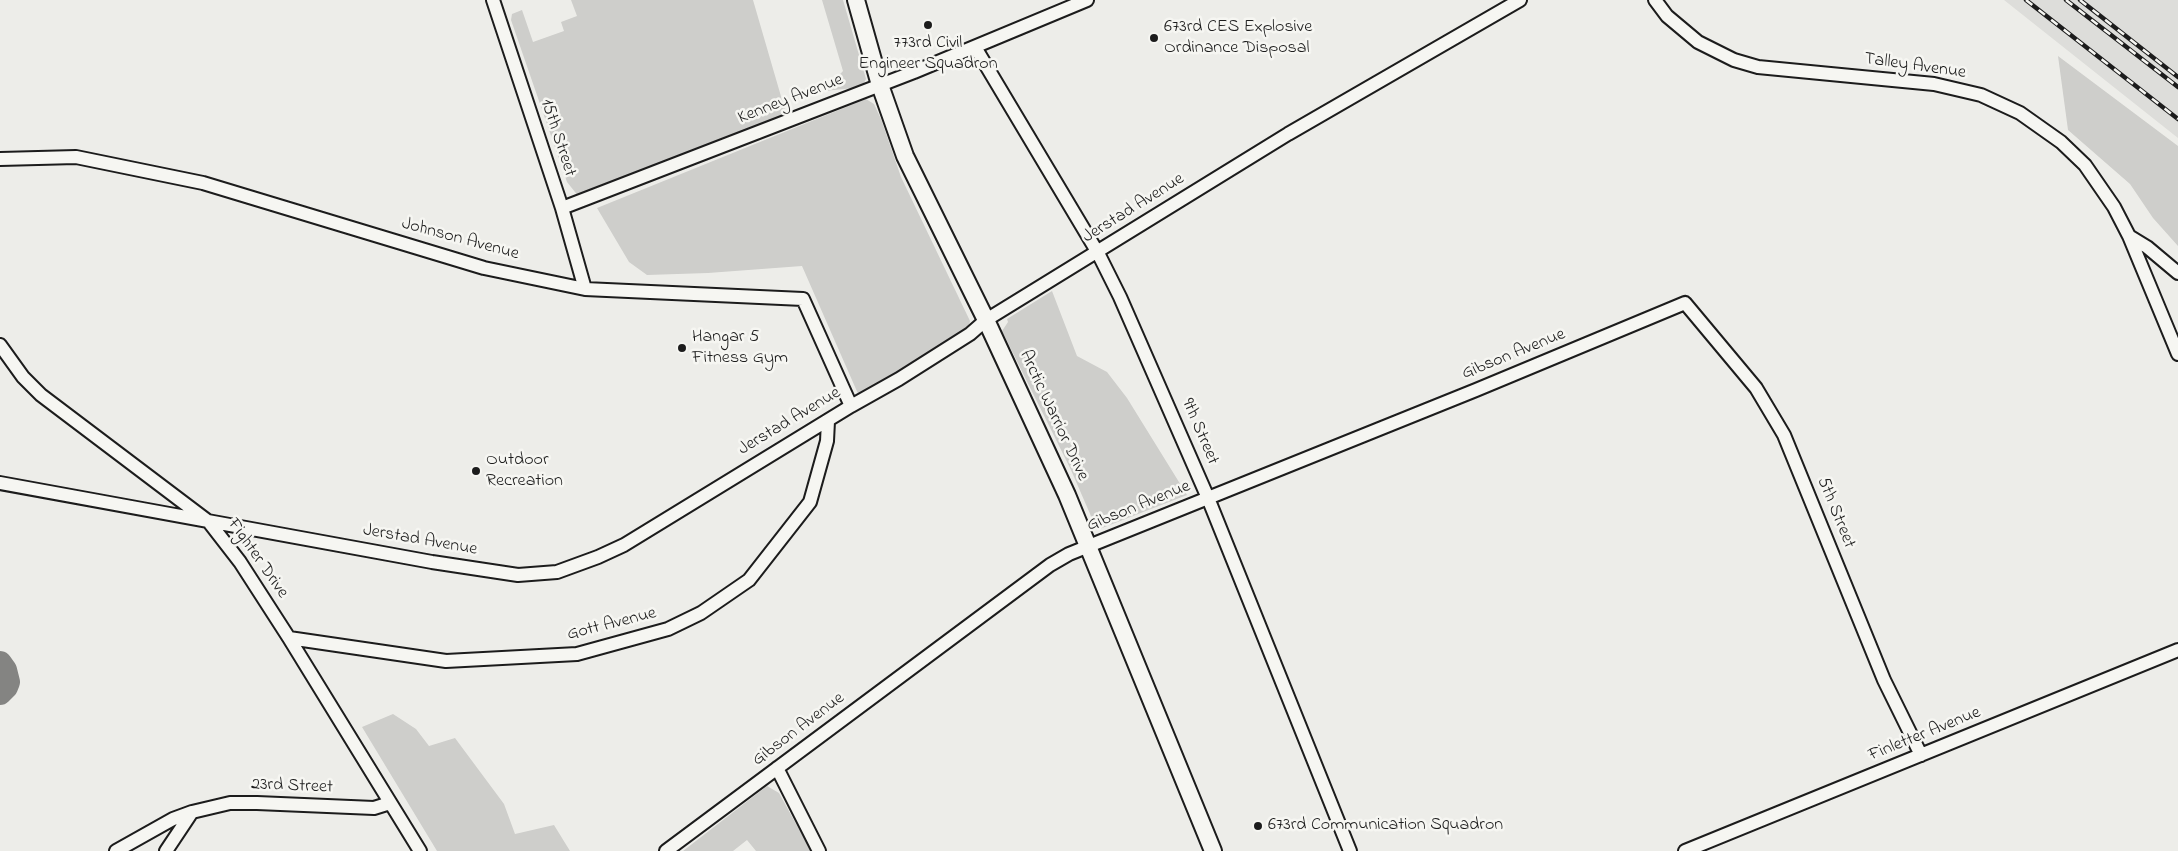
<!DOCTYPE html>
<style>
body{margin:0}
canvas{display:block;background:#edede9}
</style>
<canvas width="2178" height="851"></canvas>
<script>
const ctx = document.querySelector('canvas').getContext('2d');
ctx.lineJoin = 'round';
function fillPath(path, color) {
  ctx.fillStyle = color;
  ctx.fill(path, 'evenodd');
}
function poly(rows) {
  const path = new Path2D();
  for (const r of rows) {
    path.moveTo(r[0], r[1]);
    for (let i = 2; i < r.length; i += 2) path.lineTo(r[i], r[i + 1]);
  }
  return path;
}
function stroke(path, color, width, dash) {
  ctx.strokeStyle = color;
  ctx.lineWidth = width;
  ctx.lineCap = dash ? 'butt' : 'round';
  ctx.setLineDash(dash || []);
  ctx.stroke(path);
}
function write(font, color, halo, rows, align = 'center') {
  ctx.font = font + ' "Indie Flower",sans-serif';
  ctx.lineWidth = 5;
  ctx.setLineDash([]);
  ctx.textBaseline = 'middle';
  ctx.strokeStyle = halo;
  ctx.fillStyle = color;
  for (const [text, x, y, turn = 0] of rows) {
    ctx.save();
    ctx.translate(x, y);
    ctx.rotate((+turn || 0) * Math.PI / 180);
    ctx.textAlign = isNaN(turn) ? turn : align;
    if (halo) ctx.strokeText(text, 0, 0);
    ctx.fillText(text, 0, 0);
    ctx.restore();
  }
}
fillPath(poly([
 [2004,0,2178,0,2178,138,2125,96]
]), '#ddddda');
fillPath(poly([
 [571,0,753,0,787,117,579,197,567,182,511,20,512,14,522,10,533,42,564,31,561,22,577,16],
 [822,0,843,0,866,79,864,83,864,87,824,91,843,71],
 [2058,56,2178,146,2178,246,2153,218,2130,184,2068,130],
 [866,99,874,104,881,119,901,177,970,321,968,329,859,396,802,266,708,273,647,275,629,262,597,208],
 [1052,291,1077,356,1107,372,1127,398,1187,495,1097,530,1071,470,1002,331,1008,322,1007,319],
 [393,714,416,729,429,746,455,738,504,804,515,834,554,825,570,851,437,851,362,727],
 [767,786,779,793,811,851,756,851,747,840,733,851,683,851]
]), '#cececb');
stroke(poly([
 [0,663,5,670,8,682,6,687,0,693]
]), '#848482', 24);
const minor = poly([
 [493,0,562,208,585,289],
 [1655,0,1667,16,1698,42,1734,60,1758,67,1934,84,1981,95,2020,113,2061,142,2085,165,2114,207,2129,236,2147,247,2178,273],
 [975,47,1098,253,1120,297,1208,498,1350,851],
 [0,159,76,157,203,183,484,268,585,289,803,299,851,406],
 [562,208,914,72,1087,0],
 [2129,236,2178,354],
 [0,345,23,377,41,395,209,522,240,562,289,638,420,851],
 [0,483,432,562,518,575,557,572,598,557,624,545,851,406,899,379,970,334,986,320,1288,134,1520,0],
 [289,638,446,661,577,654,668,629,701,613,749,580,810,502,827,441,828,421],
 [777,768,819,851],
 [116,851,173,819,192,812,230,803,257,803,374,808,390,803],
 [166,851,192,812],
 [666,851,1050,565,1069,554,1476,390,1685,303,1756,388,1784,435,1884,680,1921,755],
 [1685,851,2178,650]
]);
const major = poly([
 [856,0,880,85,905,156,986,320,1067,495,1213,851]
]);
stroke(minor, '#1c1c1c', 16);
stroke(major, '#1c1c1c', 20);
stroke(minor, '#f6f6f2', 12);
stroke(major, '#f6f6f2', 16);
const rail = poly([
 [2026,0,2178,119],
 [2066,0,2178,87],
 [2080,0,2178,77]
]);
stroke(rail, '#1c1c1c', 4.5);
stroke(rail, '#f6f6f2', 2.5, [8]);
for (const [x, y, r, color] of [
 [928,25,5,"#1c1c1c"],
 [1154,38,5,"#1c1c1c"],
 [682,348,5,"#1c1c1c"],
 [476,471,5,"#1c1c1c"],
 [1258,826,5,"#1c1c1c"]
]) {
  const dot = new Path2D();
  dot.arc(x, y, r, 0, 2 * Math.PI);
  ctx.fillStyle = color;
  ctx.fill(dot);
  stroke(dot, '#f6f6f2', 2);
}
write('18px', '#1c1c1c', '#f6f6f2', [
 ["673rd CES Explosive",1164,28],
 ["Ordinance Disposal",1164,49],
 ["773rd Civil",928,44,"center"],
 ["Engineer Squadron",928,65,"center"],
 ["Hangar 5",692,338],
 ["Fitness Gym",692,359],
 ["Outdoor",486,461],
 ["Recreation",486,482],
 ["673rd Communication Squadron",1268,826]
], 'left');
write('18px', '#1c1c1c', '#f6f6f2', [
 ["Talley Avenue",1915,67,8],
 ["Kenney Avenue",791,100,-21],
 ["15th Street",557,138,72],
 ["Jerstad Avenue",1134,209,-32],
 ["Johnson Avenue",460,240,15],
 ["Gibson Avenue",1514,355,-22],
 ["Arctic Warrior Drive",1053,416,65],
 ["Jerstad Avenue",790,422,-31],
 ["9th Street",1199,432,67],
 ["Gibson Avenue",1139,507,-22],
 ["5th Street",1835,513,68],
 ["Jerstad Avenue",420,541,10],
 ["Fighter Drive",257,559,55],
 ["Gott Avenue",612,625,-14],
 ["Gibson Avenue",799,730,-37],
 ["Finletter Avenue",1925,735,-22],
 ["23rd Street",292,787,2]
]);
</script>
